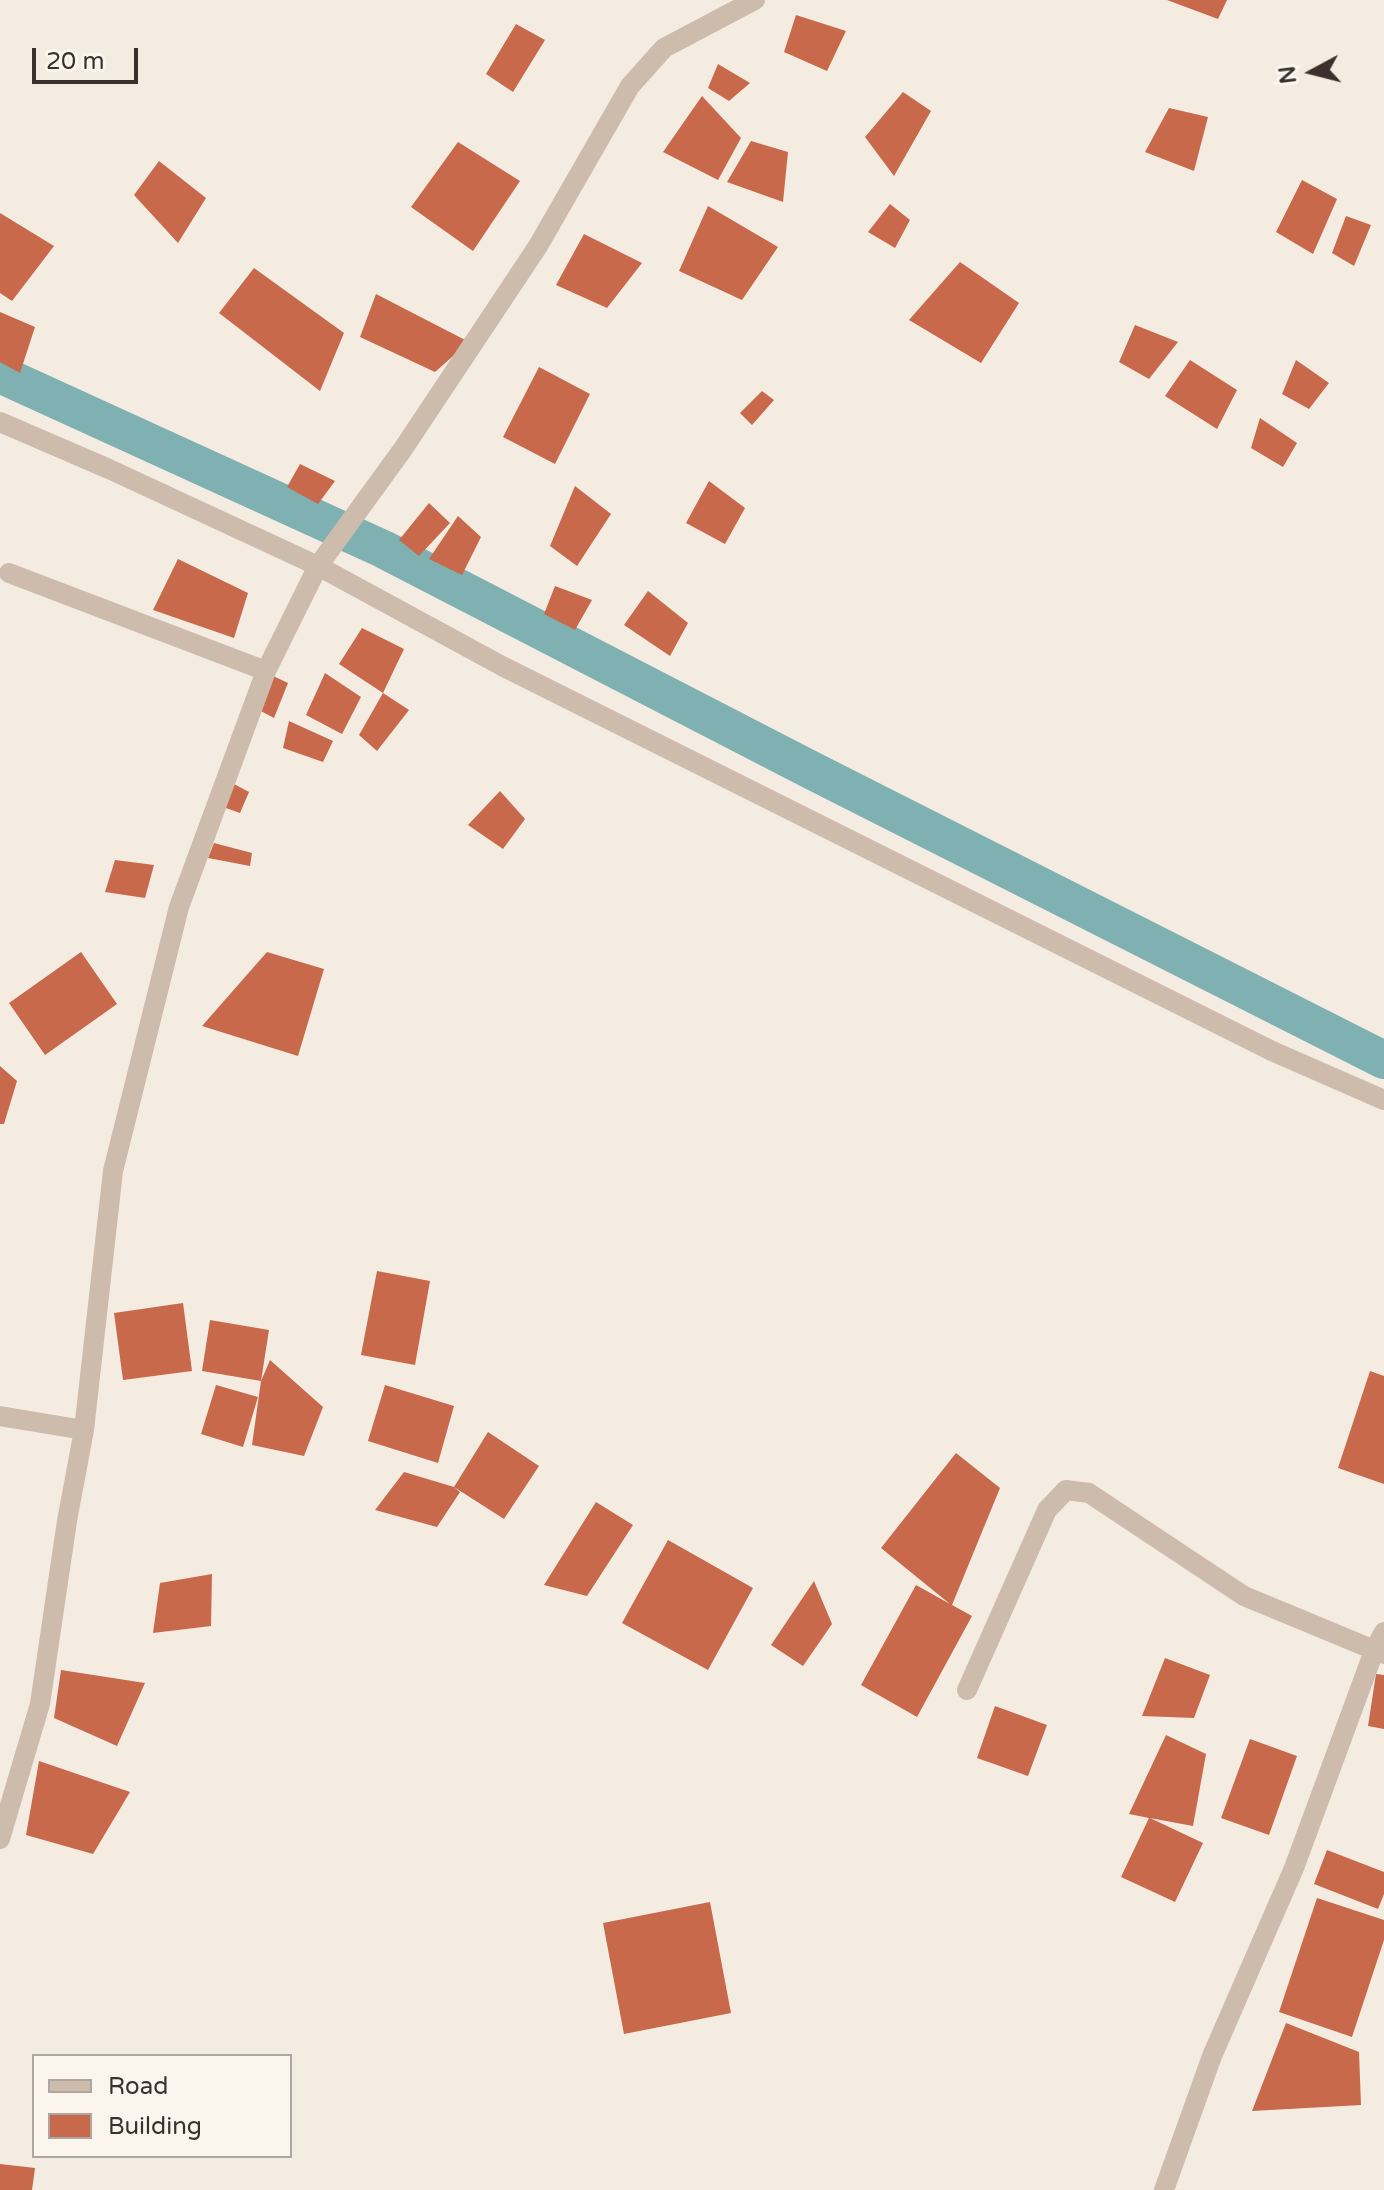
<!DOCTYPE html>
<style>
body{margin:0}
#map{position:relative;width:1384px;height:2190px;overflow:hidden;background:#f4ebe1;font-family:"Varela Round",sans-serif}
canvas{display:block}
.legend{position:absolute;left:32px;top:2054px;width:260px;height:104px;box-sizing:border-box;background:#fbf5ee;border:2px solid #aea6a0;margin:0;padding:10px 14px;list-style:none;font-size:24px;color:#3b302b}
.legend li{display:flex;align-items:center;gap:16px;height:40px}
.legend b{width:40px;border:2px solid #aea6a0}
.north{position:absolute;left:1272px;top:32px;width:80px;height:80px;-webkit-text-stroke:6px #fbf5ee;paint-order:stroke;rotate:263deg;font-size:22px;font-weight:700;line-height:32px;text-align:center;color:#3b302b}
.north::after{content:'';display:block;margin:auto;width:28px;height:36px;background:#3b302b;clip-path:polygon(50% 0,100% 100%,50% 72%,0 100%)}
.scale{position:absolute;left:32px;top:48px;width:106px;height:36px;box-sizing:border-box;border:4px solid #3b302b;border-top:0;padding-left:10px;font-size:24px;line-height:28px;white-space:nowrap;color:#3b302b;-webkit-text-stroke:6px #fbf5ee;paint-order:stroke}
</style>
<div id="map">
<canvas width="1384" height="2190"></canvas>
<ul class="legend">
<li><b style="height:10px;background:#cdbbac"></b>Road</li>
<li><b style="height:22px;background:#c8694b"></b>Building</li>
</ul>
<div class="north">N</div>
<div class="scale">20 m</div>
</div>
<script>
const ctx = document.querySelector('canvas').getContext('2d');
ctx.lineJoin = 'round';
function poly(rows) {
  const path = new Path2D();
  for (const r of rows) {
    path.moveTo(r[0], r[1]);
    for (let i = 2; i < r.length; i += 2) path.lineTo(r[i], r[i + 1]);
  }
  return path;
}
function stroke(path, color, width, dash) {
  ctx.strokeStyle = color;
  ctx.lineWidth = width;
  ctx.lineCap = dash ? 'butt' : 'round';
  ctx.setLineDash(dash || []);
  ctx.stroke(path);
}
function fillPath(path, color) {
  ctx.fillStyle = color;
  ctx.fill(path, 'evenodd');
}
stroke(poly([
 [0,374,383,549,809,769,1384,1060]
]), '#7fb0b2', 38);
fillPath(poly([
 [1167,0,1227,0,1218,19],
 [796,15,846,31,827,71,784,52],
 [516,24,545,40,513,92,486,74],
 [718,64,750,83,729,101,708,88],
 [903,92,931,111,894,176,865,137],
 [702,96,741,138,718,180,663,152],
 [1169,108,1208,117,1194,171,1145,152],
 [751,141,788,152,783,202,727,182],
 [458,142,520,181,473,251,411,207],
 [159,161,206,198,178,243,134,195],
 [1302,180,1337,199,1313,254,1276,232],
 [890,204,910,220,895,248,868,232],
 [708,206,778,247,742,300,679,271],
 [0,213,54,246,12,301,0,293],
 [1346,216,1371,225,1354,266,1332,253],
 [584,234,642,263,607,308,556,285],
 [960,262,1019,303,981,363,909,320],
 [254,268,344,333,320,391,219,313],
 [376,294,469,342,435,372,360,337],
 [0,312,35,327,20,373,0,362],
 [1135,325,1178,342,1149,379,1119,362],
 [1190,360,1237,390,1217,429,1165,396],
 [1296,360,1329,383,1309,409,1282,394],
 [539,367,590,394,555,464,503,437],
 [762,391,774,400,752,425,740,413],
 [1260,418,1297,443,1283,467,1251,448],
 [300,464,335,481,318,504,287,487],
 [709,481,745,508,725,544,686,523],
 [575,486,611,514,577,566,550,546],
 [429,503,450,523,419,556,399,540],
 [458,516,481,537,462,575,429,559],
 [178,559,248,593,234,638,153,610],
 [555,586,592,600,575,630,544,614],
 [648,591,688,623,670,656,624,625],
 [362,628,404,649,383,693,409,710,377,751,359,735,383,693,339,664],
 [325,673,361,697,342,734,306,715],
 [271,675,288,683,274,718,259,710],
 [289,721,333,741,323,762,283,748],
 [234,784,249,792,240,813,223,807],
 [500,791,525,819,503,849,468,825],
 [214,843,252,853,250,866,208,858],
 [115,860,154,865,145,898,105,892],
 [81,952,117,1004,45,1055,9,1003],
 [267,952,324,969,298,1056,202,1026],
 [0,1066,17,1081,4,1124,0,1124],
 [377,1271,430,1281,415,1365,361,1355],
 [183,1303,192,1371,123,1380,114,1313],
 [210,1320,269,1330,261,1381,202,1371],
 [270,1360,323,1407,304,1456,252,1445,261,1381],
 [1370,1371,1384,1376,1384,1484,1338,1468],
 [216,1385,258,1397,243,1447,201,1434],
 [385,1385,454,1406,438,1463,368,1441],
 [488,1432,539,1466,504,1519,454,1487],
 [956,1453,1000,1488,952,1605,972,1616,917,1717,861,1685,916,1585,950,1604,881,1548],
 [404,1472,454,1487,460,1492,437,1527,375,1510],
 [596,1502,633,1525,587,1596,544,1585],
 [668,1540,753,1588,708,1670,622,1623],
 [212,1574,211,1626,153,1633,160,1583],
 [814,1581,832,1624,803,1666,771,1645],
 [1165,1658,1210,1675,1194,1718,1142,1716],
 [61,1670,145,1683,117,1746,54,1718],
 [1376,1674,1384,1675,1384,1729,1368,1726],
 [995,1706,1047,1725,1028,1776,977,1758],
 [1166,1735,1206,1754,1193,1826,1150,1818,1203,1843,1175,1902,1121,1877,1149,1818,1129,1814],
 [1250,1739,1297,1756,1269,1835,1221,1818],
 [39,1761,130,1792,93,1854,26,1835],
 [1327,1850,1384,1872,1384,1894,1378,1909,1314,1884],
 [1317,1898,1384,1920,1384,1940,1352,2037,1279,2012],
 [710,1902,731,2013,624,2034,603,1923],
 [1286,2023,1359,2052,1361,2105,1252,2111],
 [0,2164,35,2168,32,2190,0,2190]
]), '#c8694b');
stroke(poly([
 [0,422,109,469,318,566,502,666,1272,1051,1384,1100],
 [9,573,266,671],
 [0,1416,84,1430],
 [967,1690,1047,1510,1066,1490,1089,1493,1244,1596,1384,1654],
 [0,1839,40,1704,67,1521,84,1430,113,1171,179,907,266,671,318,566,403,449,538,246,630,86,664,48,755,0],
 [1164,2190,1212,2056,1294,1868,1374,1651,1384,1632]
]), '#cdbbac', 20);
</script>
